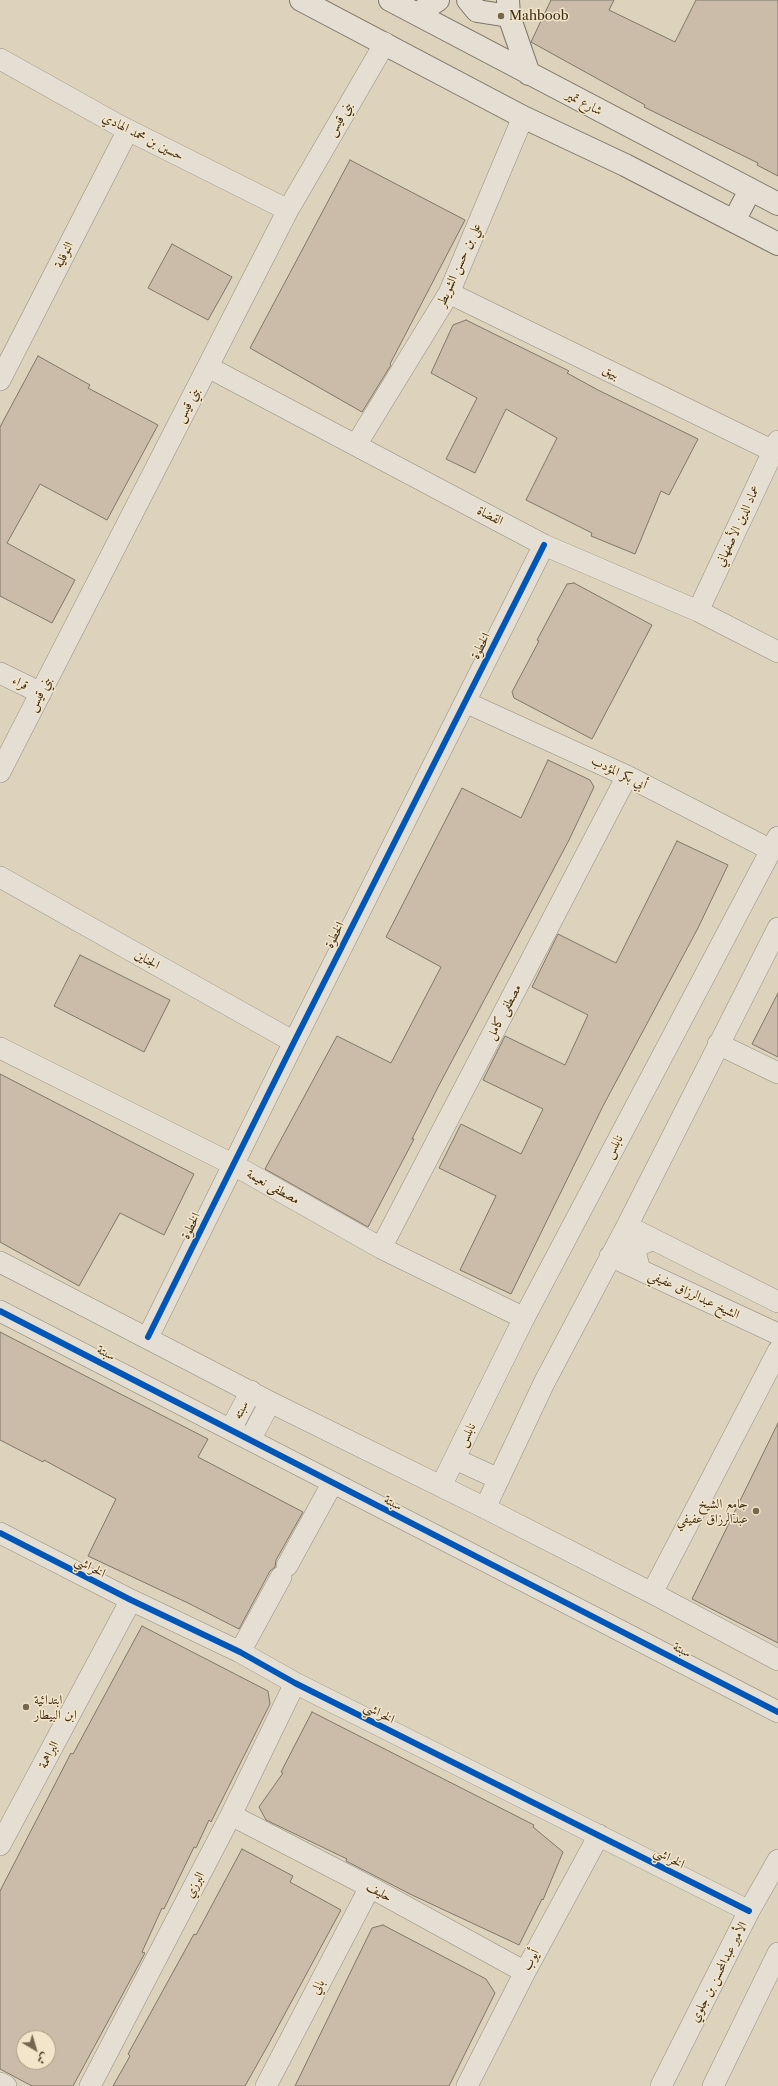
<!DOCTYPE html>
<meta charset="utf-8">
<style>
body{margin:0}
#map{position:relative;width:778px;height:2086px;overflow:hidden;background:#ddd2bb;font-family:"Libre Caslon Text",Amiri,serif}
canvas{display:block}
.north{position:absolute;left:16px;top:2030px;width:40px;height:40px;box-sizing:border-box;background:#f2e5ca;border:1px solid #aa9c82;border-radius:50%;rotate:142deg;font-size:11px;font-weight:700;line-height:16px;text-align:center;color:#3e2e17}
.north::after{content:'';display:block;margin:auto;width:14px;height:18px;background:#766750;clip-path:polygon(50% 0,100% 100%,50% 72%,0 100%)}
</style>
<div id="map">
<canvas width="778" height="2086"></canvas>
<div class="north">ش</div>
</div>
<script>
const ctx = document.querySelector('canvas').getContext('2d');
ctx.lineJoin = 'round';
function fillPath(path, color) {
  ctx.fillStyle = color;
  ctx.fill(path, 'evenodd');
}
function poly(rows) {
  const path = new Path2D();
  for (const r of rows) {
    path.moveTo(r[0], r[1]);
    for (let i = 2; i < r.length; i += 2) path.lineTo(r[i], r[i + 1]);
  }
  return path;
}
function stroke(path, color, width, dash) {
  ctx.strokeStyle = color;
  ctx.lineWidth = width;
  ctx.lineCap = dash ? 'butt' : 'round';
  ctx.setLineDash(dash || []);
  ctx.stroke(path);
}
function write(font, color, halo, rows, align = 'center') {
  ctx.font = font + ' "Libre Caslon Text",Amiri,serif';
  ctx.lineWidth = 3;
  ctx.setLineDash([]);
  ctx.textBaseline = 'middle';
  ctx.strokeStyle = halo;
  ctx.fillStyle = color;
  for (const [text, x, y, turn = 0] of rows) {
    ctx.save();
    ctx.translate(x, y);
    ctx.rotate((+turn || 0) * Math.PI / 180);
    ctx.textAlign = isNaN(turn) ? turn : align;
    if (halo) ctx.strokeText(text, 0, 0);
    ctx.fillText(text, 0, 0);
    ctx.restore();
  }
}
const building = poly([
 [551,0,614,0,609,10,675,42,696,0,778,0,778,176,757,165,758,163,644,107,645,105,531,42,551,0],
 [350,160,465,220,390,364,391,365,362,412,250,348,350,160],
 [172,244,232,277,208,320,148,288,172,244],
 [466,320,569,371,567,373,598,390,698,439,669,495,661,491,635,554,591,536,592,533,526,500,557,438,506,409,475,473,446,459,477,398,431,373,453,325,466,320],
 [38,356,90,385,88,388,158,425,107,520,40,484,7,543,75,580,52,623,0,596,0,427,38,356],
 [574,583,652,625,592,739,514,698,512,692,539,641,537,640,567,584,574,583],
 [548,760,590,780,594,787,569,840,437,1089,412,1139,414,1139,368,1227,265,1169,337,1036,391,1063,441,967,386,937,462,788,521,818,548,760],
 [677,841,728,865,698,928,603,1106,511,1294,460,1270,496,1196,439,1168,461,1124,521,1154,543,1109,483,1080,505,1036,565,1065,588,1015,532,987,558,934,616,963,677,841],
 [80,955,170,1000,144,1052,54,1006,80,955],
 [778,993,778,1057,752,1044,778,993],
 [0,1074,194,1174,164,1235,120,1213,79,1286,0,1242,0,1074],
 [0,1332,208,1439,198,1457,303,1512,276,1560,275,1567,270,1571,239,1629,188,1603,88,1556,116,1499,44,1460,43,1462,0,1440,0,1332],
 [778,1423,778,1643,692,1599,778,1423],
 [142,1626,268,1691,270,1704,211,1822,209,1820,196,1848,194,1847,164,1909,162,1908,142,1952,145,1953,73,2086,32,2086,0,2069,0,1891,71,1753,73,1754,142,1626],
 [24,2038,48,2038,48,2062,24,2062,24,2038],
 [312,1712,534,1825,533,1827,563,1852,543,1900,542,1899,519,1945,412,1895,346,1861,347,1859,266,1820,259,1807,283,1773,281,1772,312,1712],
 [242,1849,293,1876,290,1882,341,1910,268,2045,245,2086,113,2086,130,2056,128,2054,194,1934,196,1935,242,1849],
 [383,1925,486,1979,495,1993,449,2086,295,2086,372,1928,383,1925]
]);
fillPath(building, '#cbbcaa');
stroke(building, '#7e7768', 1);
const street = poly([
 [0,59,120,126,288,210],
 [449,293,773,451],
 [208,367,544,545,698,611,778,652],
 [0,380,128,130],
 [356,445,449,293,523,117],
 [698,611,778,441],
 [0,673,41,693],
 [465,702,627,776,771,850],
 [0,772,288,210,385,43],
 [0,877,294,1042],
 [718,1044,778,1073],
 [0,1048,234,1165,381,1248,524,1318],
 [627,1226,778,1302],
 [381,1248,627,776],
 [610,1256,778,1334],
 [0,1262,270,1402,485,1508,652,1593,778,1660],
 [640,1270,634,1248,653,1239],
 [0,1311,778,1712],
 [148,1337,294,1042,544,545],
 [231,1429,251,1391],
 [250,1440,270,1402],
 [455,1459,499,1479],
 [441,1486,524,1318,778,837],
 [485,1508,544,1383,627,1226,778,928],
 [0,1533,131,1600,240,1652,295,1683,749,1911],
 [287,1566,332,1484],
 [652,1593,778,1351],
 [240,1652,281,1577],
 [231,1815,370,1887,525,1972],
 [0,1845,131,1600],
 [0,2083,6,2086],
 [90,2086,231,1815,295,1683],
 [266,2086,370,1887],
 [467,2086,525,1972,599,1835],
 [661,2086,749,1911,778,1860],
 [713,2086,778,1953]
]);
const secondary = poly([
 [301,0,523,117,625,165,778,244],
 [390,0,778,204],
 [468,0,477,11,509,16],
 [508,0,509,16,529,74],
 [417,14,438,0],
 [734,221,750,190]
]);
stroke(street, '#958d7d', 22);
stroke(secondary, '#7e7768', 24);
stroke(street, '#e4ded3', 21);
stroke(secondary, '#e4ded3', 22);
stroke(poly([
 [0,1311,778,1712],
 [148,1337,294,1042,544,545],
 [0,1533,131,1600,240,1652,295,1683,749,1911]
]), '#0057b8', 6);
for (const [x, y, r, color] of [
 [501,16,4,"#766750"],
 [756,1511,4,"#766750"],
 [26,1707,4,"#766750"]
]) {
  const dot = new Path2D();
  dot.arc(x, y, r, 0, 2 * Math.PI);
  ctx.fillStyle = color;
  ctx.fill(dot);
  stroke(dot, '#f2e5ca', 1.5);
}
write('13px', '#3e2e17', '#f2e5ca', [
 ["Mahboob",509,16],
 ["جامع الشيخ",748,1504,"right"],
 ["عبدالرزاق عفيفي",748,1519,"right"],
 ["ابتدائية",34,1700],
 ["ابن البيطار",34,1715]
], 'left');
write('13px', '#3e2e17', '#f2e5ca', [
 ["شارع تمير",584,103,28],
 ["بني قيس",340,119,-60],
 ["حسين بن محمد الهادي",143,137,27],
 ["النوفلية",64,255,-63],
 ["علي بن حسن الشويطر",459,265,-66],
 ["بيهق",611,372,26],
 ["بني قيس",188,405,-63],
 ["القضاة",490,516,28],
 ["عماد الدين الأصفهاني",738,526,-65],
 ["الخطوة",481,646,-63],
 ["قراء",20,683,27],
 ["بني قيس",40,694,-63],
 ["أبي بكر المؤدب",619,773,26],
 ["الخطوة",335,935,-63],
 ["الجناين",147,960,29],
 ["مصطفى كامل",504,1012,-62],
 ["نابلس",614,1147,-62],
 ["مصطفى نعيمة",273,1187,29],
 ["الخطوة",191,1226,-64],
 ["الشيخ عبدالرزاق عفيفي",694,1295,25],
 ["سبتة",106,1353,27],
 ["سبته",241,1410,-62],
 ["نابلس",467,1435,-64],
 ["سبتة",393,1503,27],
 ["الخراشي",90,1567,27],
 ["سبتة",682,1650,27],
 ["الخراشي",379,1713,27],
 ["البراهمة",49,1755,-62],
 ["الخراشي",669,1858,27],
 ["البرزي",195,1885,-62],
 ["حليف",379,1892,29],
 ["أيوب",531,1960,-62],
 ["الأمير عبدالمحسن بن جلوي",719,1972,-63],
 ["بالي",318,1987,-62]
]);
</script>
